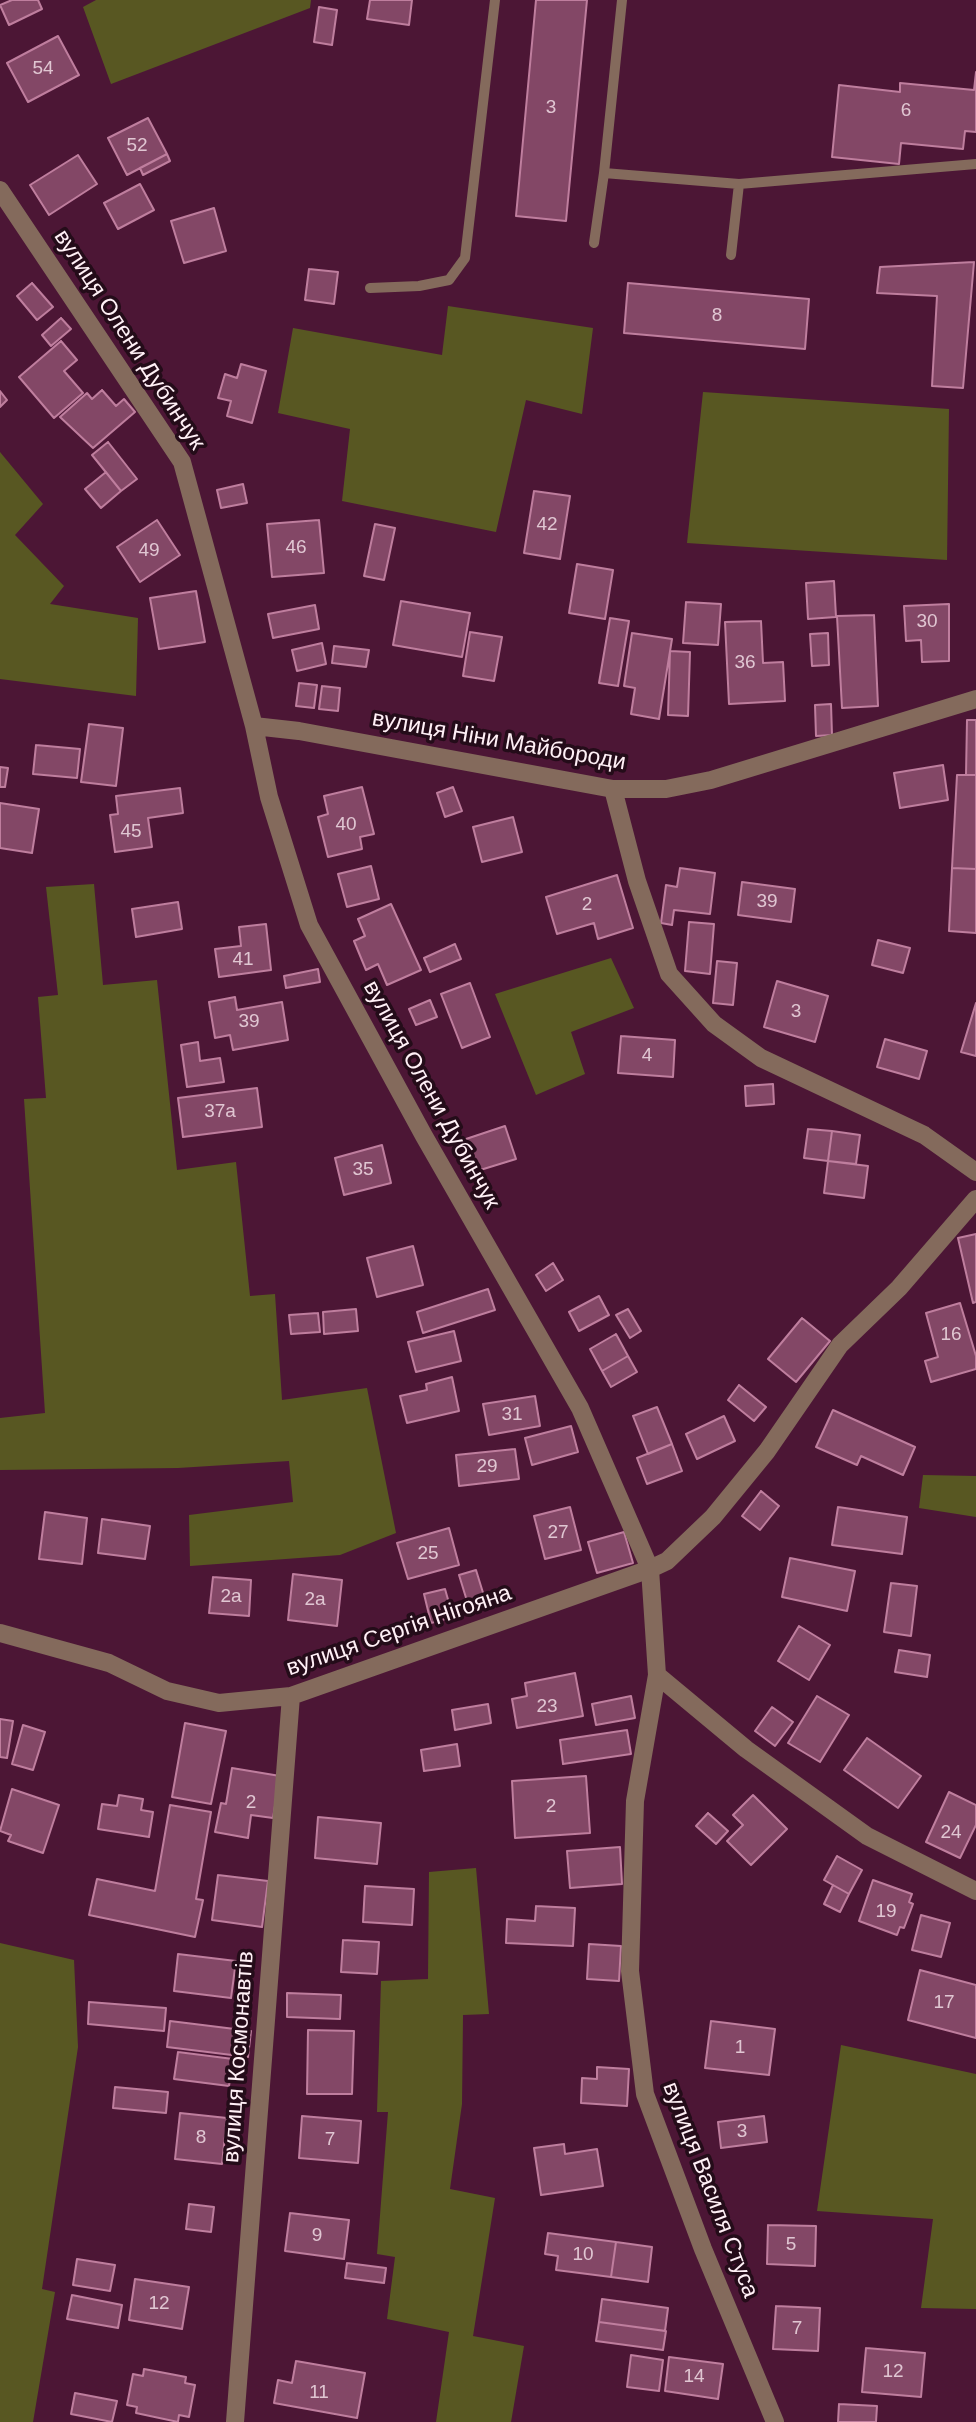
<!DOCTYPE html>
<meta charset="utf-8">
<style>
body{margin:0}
canvas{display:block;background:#4c1635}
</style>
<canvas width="976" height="2422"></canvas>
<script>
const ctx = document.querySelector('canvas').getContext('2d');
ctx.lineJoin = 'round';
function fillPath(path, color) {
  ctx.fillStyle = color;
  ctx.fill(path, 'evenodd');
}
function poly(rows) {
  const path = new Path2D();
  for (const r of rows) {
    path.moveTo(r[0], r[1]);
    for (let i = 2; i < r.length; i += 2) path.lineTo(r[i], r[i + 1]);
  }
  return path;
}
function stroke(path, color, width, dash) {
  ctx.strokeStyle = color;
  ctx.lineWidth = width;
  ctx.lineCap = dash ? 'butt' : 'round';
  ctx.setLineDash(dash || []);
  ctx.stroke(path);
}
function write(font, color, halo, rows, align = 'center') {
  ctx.font = font + ' Helvetica,sans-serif';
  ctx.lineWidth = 7;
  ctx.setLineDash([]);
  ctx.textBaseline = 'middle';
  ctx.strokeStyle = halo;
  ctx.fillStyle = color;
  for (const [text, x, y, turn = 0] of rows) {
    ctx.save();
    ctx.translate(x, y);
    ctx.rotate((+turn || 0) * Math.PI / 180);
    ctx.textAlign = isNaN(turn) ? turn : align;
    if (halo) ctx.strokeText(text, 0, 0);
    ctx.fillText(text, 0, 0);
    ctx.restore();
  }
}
fillPath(poly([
 [96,0,311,0,310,8,111,84,83,7],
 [448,306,593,328,582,414,526,400,496,532,342,501,350,429,278,413,293,328,442,355],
 [703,392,949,409,947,560,687,543],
 [0,452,43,504,15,535,64,586,50,604,138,618,136,696,0,679],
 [94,884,103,985,157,980,177,1170,236,1162,250,1296,275,1294,282,1400,367,1388,396,1533,340,1555,190,1566,189,1515,293,1502,289,1461,178,1468,0,1470,0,1418,45,1413,24,1099,46,1098,38,997,58,995,46,887],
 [611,958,634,1008,571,1032,585,1074,536,1095,495,994],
 [923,1475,976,1476,976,1517,919,1508],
 [476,1868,489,2014,463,2015,462,2104,450,2189,495,2198,473,2336,524,2346,511,2422,436,2422,449,2332,387,2319,395,2257,377,2254,388,2112,377,2112,381,1981,428,1979,429,1872],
 [0,1943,74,1960,78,2047,42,2289,55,2292,33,2422,0,2422],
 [841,2045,976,2074,976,2309,921,2308,933,2219,817,2211]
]), '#585722');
const building = poly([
 [12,0,38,0,42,9,9,25,0,5,12,0],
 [370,0,412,0,409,25,367,19,370,0],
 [536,0,587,0,566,221,516,216,536,0],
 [319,7,337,10,332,45,314,42,319,7],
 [58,36,79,75,28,102,7,63,58,36],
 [976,72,976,132,965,131,963,149,901,143,899,164,832,157,839,85,900,92,900,83,974,90,976,72],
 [148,118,167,154,127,175,108,138,148,118],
 [167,154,170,161,143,175,140,168,167,154],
 [78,155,97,184,49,215,30,185,78,155],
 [140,184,154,210,118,229,104,203,140,184],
 [214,208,226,251,184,263,171,221,214,208],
 [974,262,963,388,932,386,937,296,877,293,880,267,974,262],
 [309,269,338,272,334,304,305,300,309,269],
 [32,283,53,307,37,320,17,296,32,283],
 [628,283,809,299,805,349,624,333,628,283],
 [61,318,71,329,51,346,42,335,61,318],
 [61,341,77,360,64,371,83,393,54,418,19,377,61,341],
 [241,364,266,371,252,423,227,416,231,401,218,398,225,374,237,378,241,364],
 [102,390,116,406,124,399,135,412,93,448,60,417,87,393,92,399,102,390],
 [0,391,7,400,0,407,0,391],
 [108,442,137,479,121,491,92,455,108,442],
 [106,472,121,491,101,508,85,489,106,472],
 [243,484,247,503,221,508,217,490,243,484],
 [534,491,570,496,560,559,524,553,534,491],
 [157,520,180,555,140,582,117,547,157,520],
 [319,520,324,573,272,577,267,524,319,520],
 [375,524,395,528,384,580,364,576,375,524],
 [577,564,613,570,605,619,569,613,577,564],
 [834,581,836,617,808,619,806,583,834,581],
 [196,591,205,642,159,649,150,598,196,591],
 [401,601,470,613,462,657,393,645,401,601],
 [686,602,721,604,718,645,683,643,686,602],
 [949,604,949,661,922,662,921,640,906,641,904,606,949,604],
 [315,605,319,629,273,638,268,614,315,605],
 [874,615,878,706,842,708,837,616,874,615],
 [610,618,629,621,618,686,599,683,610,618],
 [761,621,763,663,783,662,785,701,729,704,725,622,761,621],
 [470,632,502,637,494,681,463,676,470,632],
 [632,633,672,639,659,719,631,714,635,688,624,686,632,633],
 [828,633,829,665,812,666,810,634,828,633],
 [322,643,326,664,297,671,292,650,322,643],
 [334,646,369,650,366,667,332,663,334,646],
 [670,651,690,652,688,716,668,715,670,651],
 [299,683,317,685,314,708,296,706,299,683],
 [322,686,340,688,338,711,319,709,322,686],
 [831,704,832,735,816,736,815,705,831,704],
 [967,720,976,720,976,775,966,775,967,720],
 [89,724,123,728,116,786,81,782,89,724],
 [36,745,80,749,77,778,33,774,36,745],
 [943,765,948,800,900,808,894,773,943,765],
 [0,767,8,768,5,787,0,787,0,767],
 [957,775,976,775,976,869,952,868,957,775],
 [362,787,374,834,360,837,362,849,328,857,318,817,328,814,324,796,362,787],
 [453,787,462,811,445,817,437,793,453,787],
 [180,788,183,813,148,818,152,847,115,852,110,815,118,814,116,796,180,788],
 [0,803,39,809,32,853,0,848,0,803],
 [513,817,522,852,482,862,473,827,513,817],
 [371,866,379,899,347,907,338,874,371,866],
 [680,868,715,873,710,914,674,910,672,925,661,923,666,885,677,887,680,868],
 [952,868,976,869,976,933,949,931,952,868],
 [617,875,633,928,598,939,594,923,557,934,546,897,617,875],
 [742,882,795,889,791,922,738,915,742,882],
 [178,902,182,929,136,937,132,909,178,902],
 [391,904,421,970,387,985,378,964,366,970,354,941,365,936,358,919,391,904],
 [689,922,714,924,710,974,685,971,689,922],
 [266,924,271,970,219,977,215,949,241,946,239,927,266,924],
 [878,940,910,948,903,973,872,965,878,940],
 [455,944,461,959,430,972,424,958,455,944],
 [717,961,737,963,733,1005,713,1003,717,961],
 [318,969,320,982,286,988,284,976,318,969],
 [777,981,828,996,815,1042,764,1027,777,981],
 [470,983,490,1037,462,1048,441,994,470,983],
 [235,997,237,1010,282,1002,288,1040,233,1050,230,1035,215,1038,209,1002,235,997],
 [430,1000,437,1017,416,1025,409,1009,430,1000],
 [976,1003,976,1056,961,1052,976,1003],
 [621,1036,675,1040,673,1077,618,1073,621,1036],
 [885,1039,927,1051,919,1079,877,1067,885,1039],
 [198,1042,200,1061,220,1058,224,1082,187,1087,181,1045,198,1042],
 [773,1084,774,1104,746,1106,745,1086,773,1084],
 [257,1088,262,1127,183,1137,178,1098,257,1088],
 [505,1126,516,1159,477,1171,466,1139,505,1126],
 [808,1129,832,1131,828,1161,804,1158,808,1129],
 [832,1131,860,1135,856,1164,828,1161,832,1131],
 [382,1145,391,1183,344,1195,335,1158,382,1145],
 [828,1161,868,1166,864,1198,824,1193,828,1161],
 [976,1234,976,1302,973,1303,958,1238,976,1234],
 [413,1246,423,1285,377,1297,367,1258,413,1246],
 [553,1263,563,1280,546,1291,536,1275,553,1263],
 [488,1289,495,1310,423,1333,417,1312,488,1289],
 [599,1296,609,1315,579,1331,569,1312,599,1296],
 [960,1303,976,1356,976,1369,931,1382,925,1361,938,1357,926,1313,960,1303],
 [356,1309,358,1331,324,1334,323,1312,356,1309],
 [628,1309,641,1331,630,1338,616,1315,628,1309],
 [318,1313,320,1332,291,1334,289,1315,318,1313],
 [802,1318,830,1341,796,1382,768,1359,802,1318],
 [454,1331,461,1361,416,1372,408,1342,454,1331],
 [616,1334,628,1356,602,1371,590,1349,616,1334],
 [628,1356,637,1372,611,1387,602,1371,628,1356],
 [452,1377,459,1411,407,1423,400,1396,427,1390,426,1384,452,1377],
 [739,1385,766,1407,754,1421,728,1400,739,1385],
 [535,1396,540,1426,489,1435,483,1404,535,1396],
 [657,1407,672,1444,648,1454,633,1416,657,1407],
 [833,1410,915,1447,903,1475,861,1456,857,1465,816,1447,833,1410],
 [724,1416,735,1441,697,1459,686,1434,724,1416],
 [571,1426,578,1452,532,1465,525,1438,571,1426],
 [672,1444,682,1471,647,1484,637,1458,672,1444],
 [515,1449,519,1479,459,1486,456,1455,515,1449],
 [761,1491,779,1506,760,1530,742,1516,761,1491],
 [570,1507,581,1550,545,1559,534,1516,570,1507],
 [838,1507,907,1517,902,1554,832,1545,838,1507],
 [45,1512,87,1518,82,1564,39,1559,45,1512],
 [102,1519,150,1526,145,1559,98,1553,102,1519],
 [449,1528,459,1565,408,1579,397,1543,449,1528],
 [624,1532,633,1563,597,1573,588,1542,624,1532],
 [790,1558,855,1571,847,1611,782,1597,790,1558],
 [476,1570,484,1596,467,1601,459,1575,476,1570],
 [293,1574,342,1580,337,1626,288,1620,293,1574],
 [213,1577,251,1580,249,1616,209,1613,213,1577],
 [891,1583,917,1586,911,1636,884,1632,891,1583],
 [445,1589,453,1617,431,1623,424,1594,445,1589],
 [799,1626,830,1645,809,1680,778,1661,799,1626],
 [899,1650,930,1655,927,1677,895,1672,899,1650],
 [575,1673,583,1716,517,1728,512,1699,527,1696,525,1683,575,1673],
 [631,1696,635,1718,596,1725,592,1704,631,1696],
 [817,1696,849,1715,820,1762,788,1743,817,1696],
 [488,1704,491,1723,455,1730,452,1710,488,1704],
 [772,1707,793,1722,775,1746,755,1731,772,1707],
 [0,1719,13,1721,7,1758,0,1757,0,1719],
 [185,1723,226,1731,211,1804,172,1797,185,1723],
 [23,1725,45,1732,33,1770,12,1764,23,1725],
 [627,1730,631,1754,563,1764,560,1740,627,1730],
 [867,1738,921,1776,898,1808,844,1770,867,1738],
 [457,1744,460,1766,424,1771,421,1750,457,1744],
 [232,1768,280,1776,273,1818,251,1815,248,1838,215,1832,221,1803,226,1804,232,1768],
 [586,1776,590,1833,515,1838,512,1781,586,1776],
 [12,1789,59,1805,43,1853,8,1841,11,1835,0,1831,12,1789],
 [949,1792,976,1805,976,1825,960,1858,926,1842,949,1792],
 [119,1795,143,1799,141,1810,153,1812,149,1837,98,1829,102,1804,117,1806,119,1795],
 [753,1795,787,1829,751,1865,727,1841,743,1825,733,1815,753,1795],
 [170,1805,211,1812,196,1899,203,1900,195,1937,89,1915,97,1879,155,1891,170,1805],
 [708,1813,728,1831,716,1844,696,1826,708,1813],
 [318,1817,381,1823,377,1864,315,1858,318,1817],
 [620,1847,622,1884,570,1888,567,1851,620,1847],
 [837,1856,862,1870,849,1894,824,1880,837,1856],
 [218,1875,268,1881,262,1927,212,1920,218,1875],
 [873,1880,912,1894,909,1902,913,1904,904,1928,900,1927,897,1935,859,1921,873,1880],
 [833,1885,849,1894,840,1912,824,1904,833,1885],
 [365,1886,414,1889,412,1925,363,1922,365,1886],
 [536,1906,575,1908,573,1946,506,1943,507,1919,535,1921,536,1906],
 [921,1915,950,1923,941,1957,912,1950,921,1915],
 [343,1940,379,1942,377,1974,341,1972,343,1940],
 [589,1944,621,1946,619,1981,587,1979,589,1944],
 [178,1954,236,1961,231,1998,174,1991,178,1954],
 [920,1970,976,1985,976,2038,908,2020,920,1970],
 [287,1993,341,1995,340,2019,287,2017,287,1993],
 [89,2002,166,2008,164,2031,88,2024,89,2002],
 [170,2021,251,2031,248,2057,167,2047,170,2021],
 [711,2021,775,2029,769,2075,705,2068,711,2021],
 [308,2030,354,2031,352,2094,307,2094,308,2030],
 [178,2052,233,2059,229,2086,174,2079,178,2052],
 [597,2067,629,2069,627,2106,581,2103,582,2078,597,2079,597,2067],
 [115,2087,168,2092,166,2113,113,2108,115,2087],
 [180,2113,227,2118,222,2164,175,2159,180,2113],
 [302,2116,361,2121,358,2163,299,2158,302,2116],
 [764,2116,767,2142,721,2148,718,2122,764,2116],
 [564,2144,565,2154,597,2149,603,2186,541,2195,534,2148,564,2144],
 [189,2204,214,2207,211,2232,186,2229,189,2204],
 [290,2213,349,2220,344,2259,285,2251,290,2213],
 [768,2225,816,2226,815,2266,767,2264,768,2225],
 [548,2233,616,2242,611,2277,556,2270,558,2256,545,2254,548,2233],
 [616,2242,652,2247,648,2282,611,2277,616,2242],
 [77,2259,115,2265,110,2291,73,2285,77,2259],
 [347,2263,386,2268,384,2283,345,2278,347,2263],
 [135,2279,189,2287,182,2329,129,2320,135,2279],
 [72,2295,122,2305,118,2328,67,2319,72,2295],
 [602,2299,668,2308,665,2331,599,2322,602,2299],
 [776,2306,820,2308,818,2351,773,2349,776,2306],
 [599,2322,666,2331,663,2350,596,2341,599,2322],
 [866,2348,925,2353,921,2397,862,2392,866,2348],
 [631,2355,663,2360,659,2391,627,2387,631,2355],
 [669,2357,723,2364,718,2399,665,2391,669,2357],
 [296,2361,365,2373,357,2418,274,2403,278,2380,292,2383,296,2361],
 [144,2369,186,2377,185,2383,195,2385,189,2417,179,2415,178,2422,136,2413,137,2407,127,2405,133,2374,143,2376,144,2369],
 [75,2393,117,2401,112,2422,71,2414,75,2393],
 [839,2404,877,2406,876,2422,838,2422,839,2404]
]);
fillPath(building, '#834766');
stroke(building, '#bf7e9e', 2);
stroke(poly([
 [622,0,604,173,739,184],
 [594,243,604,173],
 [731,255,739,184,976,164],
 [370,288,419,286,449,280,465,258,495,0]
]), '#846a5c', 10);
stroke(poly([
 [0,190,182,462,254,726,269,797,309,925,424,1136,580,1408,650,1569,657,1675,746,1749,867,1836,976,1891],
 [254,726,299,731,613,789,666,789,711,780,976,699],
 [613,789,637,881,669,974,714,1024,761,1058,924,1135,976,1172],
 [0,1633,109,1663,167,1691,219,1703,291,1696,650,1569,667,1561,713,1517,767,1451,840,1345,899,1288,976,1199],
 [657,1675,635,1801,630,1971,645,2094,703,2249,775,2422],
 [235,2422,291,1696]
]), '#846a5c', 18);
write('19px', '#e0c6d2', null, [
 ["54",43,69],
 ["3",551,108],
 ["6",906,111],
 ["52",137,146],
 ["8",717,316],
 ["42",547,525],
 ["46",296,548],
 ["49",149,551],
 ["30",927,622],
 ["36",745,663],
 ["40",346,825],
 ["45",131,832],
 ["39",767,902],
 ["2",587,905],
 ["41",243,960],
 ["3",796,1012],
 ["39",249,1022],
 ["4",647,1056],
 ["37а",220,1112],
 ["35",363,1170],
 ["16",951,1335],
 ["31",512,1415],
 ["29",487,1467],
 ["27",558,1533],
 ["25",428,1554],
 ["2а",231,1597],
 ["2а",315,1600],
 ["23",547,1707],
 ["2",251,1803],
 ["2",551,1807],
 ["24",951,1833],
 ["19",886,1912],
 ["17",944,2003],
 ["1",740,2048],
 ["3",742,2132],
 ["8",201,2138],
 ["7",330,2140],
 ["9",317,2236],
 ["5",791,2245],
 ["10",583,2255],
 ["12",159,2304],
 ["7",797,2329],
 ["12",893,2372],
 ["14",694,2377],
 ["11",319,2393]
]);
write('23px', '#fff0f6', '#240c19', [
 ["вулиця Олени Дубинчук",129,340,57],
 ["вулиця Ніни Майбороди",499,741,10],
 ["вулиця Олени Дубинчук",431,1095,61],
 ["вулиця Сергія Нігояна",399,1631,-19],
 ["вулиця Космонавтів",239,2057,-86],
 ["вулиця Василя Стуса",710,2190,69]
]);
</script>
